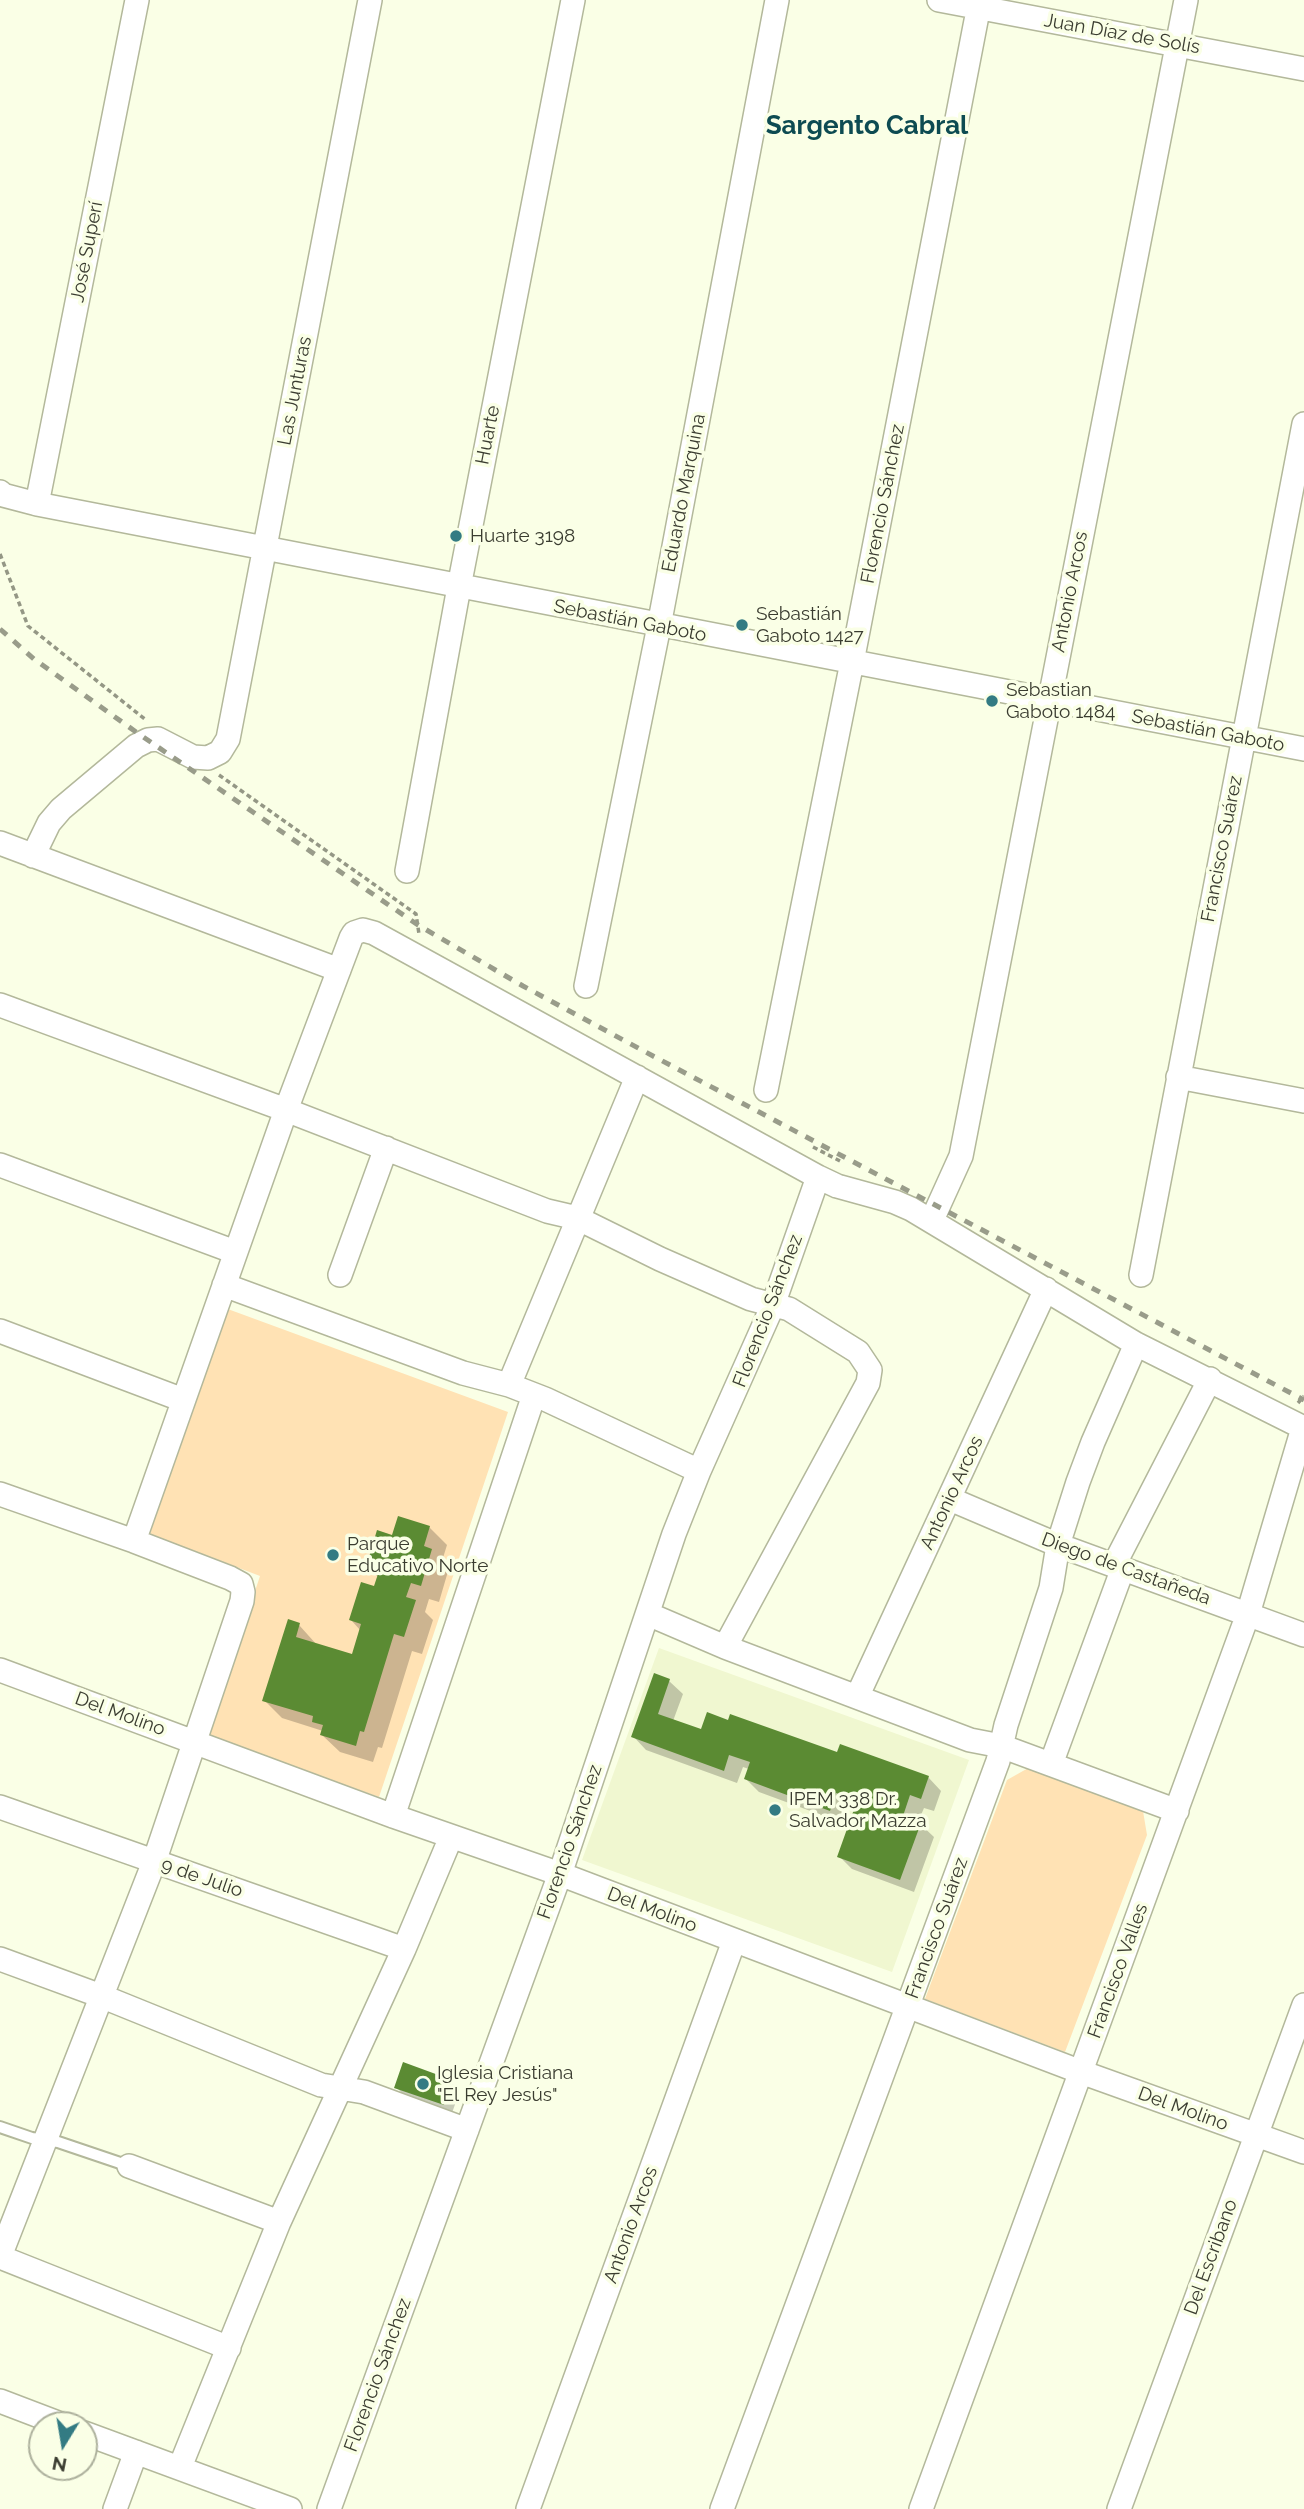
<!DOCTYPE html>
<meta charset="utf-8">
<style>
body{margin:0}
#map{position:relative;width:1304px;height:2509px;overflow:hidden;background:#faffe6;font-family:Raleway,sans-serif}
canvas{display:block}
.north{position:absolute;left:28px;top:2411px;width:70px;height:70px;box-sizing:border-box;background:#faffe6;border:2px solid #adb19d;border-radius:50%;rotate:191deg;font-size:19px;font-weight:700;line-height:28px;text-align:center;color:#3a3c30}
.north::after{content:'';display:block;margin:auto;width:24px;height:32px;background:#337b83;clip-path:polygon(50% 0,100% 100%,50% 72%,0 100%)}
</style>
<div id="map">
<canvas width="1304" height="2509"></canvas>
<div class="north">N</div>
</div>
<script>
const ctx = document.querySelector('canvas').getContext('2d');
ctx.lineJoin = 'round';
function fillPath(path, color) {
  ctx.fillStyle = color;
  ctx.fill(path, 'evenodd');
}
function poly(rows) {
  const path = new Path2D();
  for (const r of rows) {
    path.moveTo(r[0], r[1]);
    for (let i = 2; i < r.length; i += 2) path.lineTo(r[i], r[i + 1]);
  }
  return path;
}
function stroke(path, color, width, dash) {
  ctx.strokeStyle = color;
  ctx.lineWidth = width;
  ctx.lineCap = dash ? 'butt' : 'round';
  ctx.setLineDash(dash || []);
  ctx.stroke(path);
}
function write(font, color, halo, rows, align = 'center') {
  ctx.font = font + ' Raleway,sans-serif';
  ctx.lineWidth = 7;
  ctx.setLineDash([]);
  ctx.textBaseline = 'middle';
  ctx.strokeStyle = halo;
  ctx.fillStyle = color;
  for (const [text, x, y, turn = 0] of rows) {
    ctx.save();
    ctx.translate(x, y);
    ctx.rotate((+turn || 0) * Math.PI / 180);
    ctx.textAlign = isNaN(turn) ? turn : align;
    if (halo) ctx.strokeText(text, 0, 0);
    ctx.fillText(text, 0, 0);
    ctx.restore();
  }
}
fillPath(poly([
 [659,1648,969,1760,892,1972,582,1860]
]), '#f0f7d0');
fillPath(poly([
 [225,1308,508,1412,379,1797,207,1736,260,1576,150,1534],
 [1030,1767,1143,1811,1147,1835,1065,2052,925,1999,1007,1780]
]), '#ffe2b4');
fillPath(poly([
 [429,1527,447,1545,442,1561,449,1568,439,1602,429,1599,425,1612,433,1620,422,1654,412,1651,382,1748,378,1747,373,1762,340,1752,322,1735,323,1731,282,1718,264,1700,299,1625,317,1645,353,1656,361,1631,351,1620,375,1588,379,1578,368,1567,393,1537],
 [655,1675,669,1681,683,1694,673,1721,702,1732,838,1754,928,1777,941,1791,934,1811,924,1808,918,1822,934,1837,914,1892,852,1869,839,1856,857,1808,849,1806,843,1823,759,1792,746,1779,749,1769,743,1767,737,1783,646,1750,633,1736],
 [451,2082,460,2090,452,2113,405,2096,396,2087]
]), '#0003');
fillPath(poly([
 [398,1516,430,1526,424,1546,432,1549,421,1586,411,1583,406,1597,416,1600,404,1637,394,1634,364,1732,360,1731,356,1746,320,1735,323,1725,312,1722,313,1716,262,1701,288,1619,300,1623,296,1637,352,1654,361,1624,349,1620,361,1582,374,1586,379,1571,366,1567,377,1530,392,1535],
 [654,1673,670,1679,658,1714,701,1729,707,1712,728,1720,730,1714,837,1752,840,1744,929,1776,921,1799,910,1795,903,1816,921,1823,900,1880,837,1857,857,1801,836,1793,830,1811,744,1779,750,1762,729,1755,724,1771,631,1737],
 [403,2062,452,2080,444,2105,394,2088]
]), '#5b8b33');
const lane = poly([
 [0,2127,32,2138,58,2142,129,2166]
]);
const street = poly([
 [939,0,1304,69],
 [0,492,3,495,37,504,1304,749],
 [37,504,137,0],
 [0,843,339,970],
 [33,856,49,823,61,809,136,746,148,740,158,739,193,757,208,758,220,752,228,739,370,0],
 [407,871,459,587,573,0],
 [586,986,659,626,777,0],
 [0,1005,286,1110,547,1211,577,1218,660,1259,751,1299,789,1309,858,1352,870,1370,868,1383,725,1647],
 [1178,1077,1304,1101],
 [766,1090,852,662,980,0],
 [0,1165,235,1252],
 [932,1220,961,1156,1186,0],
 [340,1275,386,1148],
 [1141,1275,1304,424],
 [224,1285,463,1373,509,1385,545,1399,699,1471],
 [0,1331,183,1400],
 [509,1385,637,1077],
 [0,1494,134,1541,230,1578,241,1584,243,1592,242,1601,154,1862,0,2256],
 [950,1499,1058,1545,1304,1635],
 [134,1541,286,1110,351,938,354,933,363,930,374,933,818,1177,837,1186,895,1202,911,1209,1136,1344,1304,1428],
 [1114,1565,1210,1379],
 [648,1614,725,1647,970,1740,1001,1746,1177,1811],
 [0,1670,393,1816,560,1874,1081,2072,1304,2152],
 [857,1697,1046,1289],
 [1051,1764,1123,1568],
 [0,1807,404,1949],
 [393,1816,534,1395],
 [0,1959,101,1996,321,2085,364,2092,467,2130],
 [129,2166,279,2222],
 [0,2257,229,2348],
 [0,2401,63,2425],
 [84,2433,290,2509],
 [180,2467,279,2222,404,1949,451,1837],
 [115,2509,136,2452],
 [329,2509,560,1874,674,1534,699,1471,773,1305,818,1177],
 [528,2509,734,1941],
 [722,2509,998,1761,1006,1725,1051,1588,1058,1545,1078,1482,1093,1442,1136,1344],
 [921,2509,1248,1614,1303,1428],
 [1119,2509,1304,2005]
]);
stroke(lane, '#b3b89b', 14);
stroke(street, '#b3b89b', 26);
stroke(poly([
 [0,554,28,626,146,720],
 [219,775,416,914,419,934],
 [813,1147,840,1161],
 [1298,1403,1304,1396]
]), '#949785', 3.5, [5, 3.5]);
stroke(lane, '#fff', 10);
stroke(street, '#fff', 23);
stroke(poly([
 [0,629,34,659,136,732,418,925,523,986,653,1056,1304,1400]
]), '#999c8a', 5, [9, 9]);
for (const [x, y, r, color] of [
 [456,536,7,"#337b83"],
 [742,625,7,"#337b83"],
 [992,701,7,"#337b83"],
 [333,1555,7,"#337b83"],
 [775,1810,7,"#337b83"],
 [423,2084,7,"#337b83"]
]) {
  const dot = new Path2D();
  dot.arc(x, y, r, 0, 2 * Math.PI);
  ctx.fillStyle = color;
  ctx.fill(dot);
  stroke(dot, '#faffe6', 2.5);
}
write('19px', '#3a3c30', '#faffe6', [
 ["Juan Díaz de Solís",1122,34,10],
 ["José Superí",87,252,-79],
 ["Las Junturas",295,391,-79],
 ["Huarte",488,435,-79],
 ["Eduardo Marquina",684,493,-79],
 ["Florencio Sánchez",883,504,-79],
 ["Antonio Arcos",1070,592,-79],
 ["Sebastián Gaboto",630,621,11],
 ["Sebastián Gaboto",1208,731,11],
 ["Francisco Suárez",1222,849,-79],
 ["Florencio Sánchez",768,1311,-69],
 ["Antonio Arcos",952,1493,-65],
 ["Diego de Castañeda",1126,1569,20],
 ["Del Molino",120,1714,20],
 ["Florencio Sánchez",570,1842,-71],
 ["9 de Julio",202,1878,19],
 ["Del Molino",652,1910,21],
 ["Francisco Suárez",937,1928,-70],
 ["Francisco Valles",1118,1971,-70],
 ["Del Molino",1183,2109,20],
 ["Antonio Arcos",631,2225,-70],
 ["Del Escribano",1211,2257,-70],
 ["Florencio Sánchez",378,2375,-70]
]);
write('19px', '#3a3c30', '#faffe6', [
 ["Huarte 3198",470,536],
 ["Sebastián",756,614],
 ["Gaboto 1427",756,636],
 ["Sebastian",1006,690],
 ["Gaboto 1484",1006,712],
 ["Parque",347,1544],
 ["Educativo Norte",347,1566],
 ["IPEM 338 Dr.",789,1799],
 ["Salvador Mazza",789,1821],
 ["Iglesia Cristiana",437,2073],
 ["\"El Rey Jesús\"",437,2095]
], 'left');
write('bold 26px', '#0d4b52', '#faffe6', [
 ["Sargento Cabral",867,126]
]);
</script>
